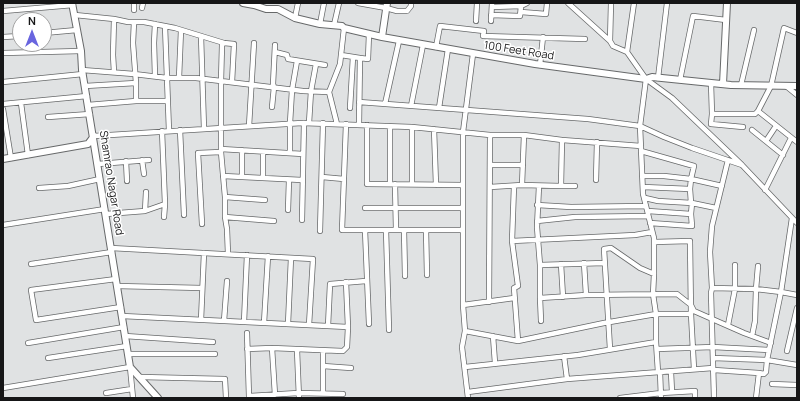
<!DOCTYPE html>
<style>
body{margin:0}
#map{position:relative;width:800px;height:401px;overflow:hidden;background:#e0e2e3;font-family:Manrope,sans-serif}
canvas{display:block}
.frame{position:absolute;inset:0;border:4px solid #161617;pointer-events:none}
.north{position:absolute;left:12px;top:12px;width:40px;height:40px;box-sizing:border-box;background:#fff;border:1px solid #a2a2a2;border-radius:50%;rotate:0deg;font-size:11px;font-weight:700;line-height:16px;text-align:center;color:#161617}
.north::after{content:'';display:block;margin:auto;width:14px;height:18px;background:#6965df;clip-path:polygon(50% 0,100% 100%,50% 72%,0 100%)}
</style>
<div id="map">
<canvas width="800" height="401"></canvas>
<div class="frame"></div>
<div class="north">N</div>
</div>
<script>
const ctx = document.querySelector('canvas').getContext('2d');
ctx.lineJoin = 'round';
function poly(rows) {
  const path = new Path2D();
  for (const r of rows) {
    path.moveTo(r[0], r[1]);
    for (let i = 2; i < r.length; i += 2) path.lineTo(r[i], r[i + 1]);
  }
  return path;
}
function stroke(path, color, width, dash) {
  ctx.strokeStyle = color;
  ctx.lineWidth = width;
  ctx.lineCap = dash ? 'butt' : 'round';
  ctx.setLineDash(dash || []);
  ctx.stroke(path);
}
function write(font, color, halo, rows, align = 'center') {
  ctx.font = font + ' Manrope,sans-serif';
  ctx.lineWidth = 3;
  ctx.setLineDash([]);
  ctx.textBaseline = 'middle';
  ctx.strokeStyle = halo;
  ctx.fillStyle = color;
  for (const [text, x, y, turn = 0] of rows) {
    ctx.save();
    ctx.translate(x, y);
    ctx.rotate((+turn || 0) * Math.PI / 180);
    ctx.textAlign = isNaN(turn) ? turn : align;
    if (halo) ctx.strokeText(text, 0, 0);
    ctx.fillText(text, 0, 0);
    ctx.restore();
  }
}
const street = poly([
 [358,3,386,8,397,11,407,11,411,6,411,3],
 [516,3,521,6,527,3],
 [568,3,610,41,613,46,627,52,646,79,672,98,742,165,797,223],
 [142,8,143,3],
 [134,10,134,3],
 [3,11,73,5],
 [521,12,546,14,547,3],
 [75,15,114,19,128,22,144,22,175,28,224,43],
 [491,15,520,16,521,6,492,7],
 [295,18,298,3],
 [114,19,113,55,114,72],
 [476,21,477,3],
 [491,21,492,3],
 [320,24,324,3],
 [334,25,339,3],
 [165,26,169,131],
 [44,33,77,30],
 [797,33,784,28,771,86,758,111,797,142],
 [201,36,204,129],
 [3,37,20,36],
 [610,41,611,3],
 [436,47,440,26,484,31,483,36,585,39],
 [275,52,287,55,288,59,325,65],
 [627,52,634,3],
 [3,53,81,51],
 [341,55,360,58,359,125],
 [360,58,368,59,369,34],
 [540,65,543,37],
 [82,70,134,74,167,78,196,78,303,91,329,92],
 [155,76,154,43,155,24],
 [179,78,181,30],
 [658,78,667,3],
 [646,79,640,126,643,194,654,238,654,274,653,294,656,314,656,342,658,372],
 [680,80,693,16,726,20],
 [3,82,83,74],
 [232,82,234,44,224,43,222,45,221,81,221,152,225,197,225,217,274,221],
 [136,83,136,101],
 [711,83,712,114,755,114,758,111],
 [741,85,754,30],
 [85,86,136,83,133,43,134,22],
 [786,86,797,95],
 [359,102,588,119,640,126,664,137,692,148,742,165],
 [21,103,28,155],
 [3,104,87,96],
 [385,104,399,41],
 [88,105,136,101,167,101],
 [411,106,423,45],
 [272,107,274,87,273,84,275,45],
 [350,108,353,57],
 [439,108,448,49],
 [3,109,11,158],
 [712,114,711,124,743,127],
 [48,117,90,114],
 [309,123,311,91,316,64],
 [337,124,329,92,340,64,344,28],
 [346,124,342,230,463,230],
 [367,125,367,184,463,185],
 [249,126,254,43],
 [390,126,390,184],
 [412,127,412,184],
 [434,129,436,185],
 [180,130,184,215],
 [752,130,783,155],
 [162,131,165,204,164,217],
 [524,135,522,185,561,186,562,140],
 [94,136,302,123,412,127,490,135,524,135,562,140,641,146],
 [766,141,776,126],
 [221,149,303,154],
 [242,150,242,177],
 [641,151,694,166,691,179,664,176,643,176],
 [263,152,263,178],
 [290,153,290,123,292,90,297,61],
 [142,160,144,174],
 [126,161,127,181],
 [98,164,149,160],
 [490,165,523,165],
 [223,176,302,180],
 [322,177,344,179],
 [596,180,597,142],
 [395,184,396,230],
 [514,186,512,241,518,286,514,288,518,341],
 [539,186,537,227,540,265],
 [561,186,575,186],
 [490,187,522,185],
 [643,187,690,189,691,203],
 [39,188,68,186,100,179],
 [690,189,691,179,722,186],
 [765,190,791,138],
 [225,197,265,200],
 [645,198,658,201,692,203,691,214],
 [692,203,716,208],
 [537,205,571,207,646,206],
 [365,208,463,208],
 [288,210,289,180],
 [145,211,165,204],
 [648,211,691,214,692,226,650,223],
 [106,214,145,211,146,192],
 [225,217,227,229,228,254],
 [302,220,304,123],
 [537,221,575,217,648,216],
 [202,224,198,153,221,152],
 [3,225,105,209],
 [365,230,369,324],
 [386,230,389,330],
 [404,230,405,276],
 [426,230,427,275],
 [320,231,323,123],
 [512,241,635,235,652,232],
 [111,248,313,259,309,325],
 [584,263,586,295],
 [31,264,112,252],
 [561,264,563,297],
 [116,279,31,290,36,320,121,307],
 [117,286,202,288],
 [712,288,756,289,781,292,792,218],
 [797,295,781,292,767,360,797,365],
 [540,298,586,295,677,294,691,305,694,311,744,333,771,343],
 [489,302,490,135],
 [463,305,514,298],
 [691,314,694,369],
 [122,316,348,327],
 [201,320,204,253],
 [224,321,227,281],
 [541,321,540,298,540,265,604,263],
 [244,322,247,255],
 [264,323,268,256],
 [288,324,291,258],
 [728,325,735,289,735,265],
 [328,326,330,284,366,281],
 [465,331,518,341,604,323,656,314,691,314,690,241,654,242],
 [247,333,249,397],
 [125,336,213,342],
 [493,336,495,363],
 [752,336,755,321,756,289,758,266],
 [28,343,124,327],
 [272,348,275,395],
 [247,349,272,348,343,351,347,347,348,327,346,282],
 [610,349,604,249,611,248,640,268,654,274],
 [657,349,713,347,769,350],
 [297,350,299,398],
 [787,351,797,308],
 [128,354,215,354],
 [564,356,567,379],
 [48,358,127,346],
 [713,358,767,360,766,372,764,374,759,373],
 [323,366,351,368],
 [465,367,578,355,656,342],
 [714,370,759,373,756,398],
 [660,372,661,398],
 [671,372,672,392],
 [141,377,225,379,226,398],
 [772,384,797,385],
 [3,388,130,367,133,398],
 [468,392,567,379,713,368],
 [106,393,132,389],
 [323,393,323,351],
 [250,396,298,393,343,394],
 [468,398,462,347,465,331,463,305,463,132,473,54],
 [620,398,661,393,695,391,695,398],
 [714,398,711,293,712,288,710,252,712,226,728,160]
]);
const secondary = poly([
 [72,3,81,51,82,70,130,367,158,398],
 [243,3,254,5,266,9,278,9,295,18,320,24,342,26,344,28,382,37,535,64,646,79,652,77,731,85,797,86],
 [382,37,387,3],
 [723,84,727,3],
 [3,159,88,144,94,136]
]);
stroke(street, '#67696a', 6);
stroke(secondary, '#67696a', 8);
stroke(street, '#fff', 4.5);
stroke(secondary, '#fff', 6);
write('11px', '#161617', '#fff', [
 ["100 Feet Road",519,51,9],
 ["Shamrao Nagar Road",111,183,81]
]);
</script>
